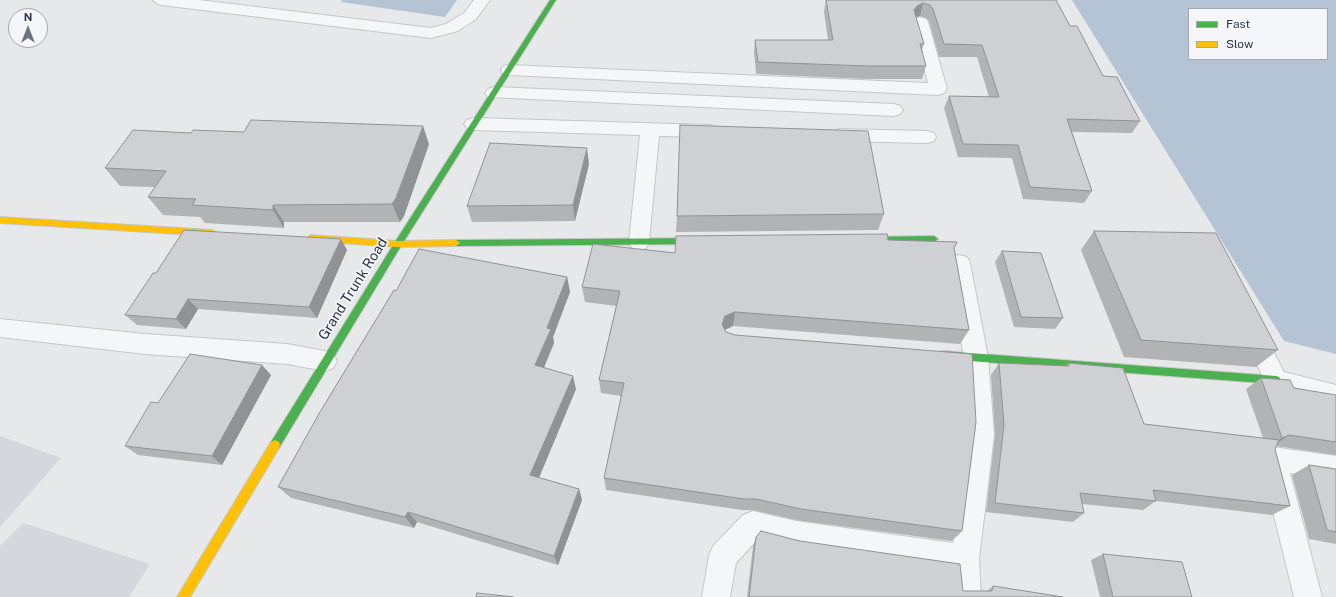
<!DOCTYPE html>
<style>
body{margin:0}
#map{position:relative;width:1336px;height:597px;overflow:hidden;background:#e6e8ea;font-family:"Public Sans",sans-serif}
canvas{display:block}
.legend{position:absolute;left:1188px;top:8px;width:140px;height:52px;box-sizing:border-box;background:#f4f6f9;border:1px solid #a4a8b1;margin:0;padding:5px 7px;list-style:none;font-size:12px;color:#2b3445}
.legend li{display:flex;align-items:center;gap:8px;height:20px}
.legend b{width:20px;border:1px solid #a4a8b1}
.north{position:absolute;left:8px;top:8px;width:40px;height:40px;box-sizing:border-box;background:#f4f6f9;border:1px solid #a4a8b1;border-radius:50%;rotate:0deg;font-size:11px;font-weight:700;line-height:16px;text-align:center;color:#2b3445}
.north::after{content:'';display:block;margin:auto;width:14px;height:18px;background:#6c737f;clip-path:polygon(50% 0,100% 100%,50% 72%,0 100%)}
</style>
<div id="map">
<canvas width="1336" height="597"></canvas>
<ul class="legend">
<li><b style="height:5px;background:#4caf50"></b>Fast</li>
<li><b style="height:5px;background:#ffc107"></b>Slow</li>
</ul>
<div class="north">N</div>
</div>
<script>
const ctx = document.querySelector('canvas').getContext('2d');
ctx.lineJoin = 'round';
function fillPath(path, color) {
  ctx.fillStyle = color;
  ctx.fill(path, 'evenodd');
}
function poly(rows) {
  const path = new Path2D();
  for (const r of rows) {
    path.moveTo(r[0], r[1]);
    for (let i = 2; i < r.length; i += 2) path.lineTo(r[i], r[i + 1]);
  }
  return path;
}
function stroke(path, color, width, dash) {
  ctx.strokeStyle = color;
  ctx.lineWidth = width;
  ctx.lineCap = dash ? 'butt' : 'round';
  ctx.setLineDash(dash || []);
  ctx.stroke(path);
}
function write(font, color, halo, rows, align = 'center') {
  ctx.font = font + ' "Public Sans",sans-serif';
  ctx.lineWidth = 3.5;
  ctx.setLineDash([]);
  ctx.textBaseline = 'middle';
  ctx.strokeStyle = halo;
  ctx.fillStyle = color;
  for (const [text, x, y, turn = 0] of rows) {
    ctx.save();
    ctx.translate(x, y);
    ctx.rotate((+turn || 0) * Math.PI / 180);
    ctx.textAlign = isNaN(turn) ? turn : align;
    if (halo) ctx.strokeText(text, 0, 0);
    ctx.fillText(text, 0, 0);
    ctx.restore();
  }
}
fillPath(poly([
 [0,436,61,458,0,527],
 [23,523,150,564,129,597,0,597,0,546]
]), '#d4d7dd');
fillPath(poly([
 [342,0,457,0,445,17,341,2],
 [1072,0,1336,0,1336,354,1284,341],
 [1189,9,1327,9,1327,59,1189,59]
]), '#b4c4d5');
const street = poly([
 [153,0,199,0,431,28,446,24,464,13,474,0,490,0,476,19,458,31,431,38,161,5,156,3,153,0],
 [920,17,926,19,928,22,947,89,944,93,938,95,509,75,503,74,501,70,503,66,509,65,928,83,912,22,914,19,920,17],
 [494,87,894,104,900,106,903,110,900,114,894,116,488,97,485,93,488,89,494,87],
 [473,118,710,125,716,127,719,131,716,135,710,137,659,136,649,242,646,248,639,250,632,248,629,242,640,135,473,130,467,128,464,124,467,120,473,118],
 [840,129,927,131,934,133,936,137,934,141,927,143,840,141,833,139,831,135,833,131,840,129],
 [959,255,967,257,970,263,988,357,994,435,979,559,981,597,953,597,952,571,796,549,758,539,736,563,730,597,702,597,709,556,713,546,743,515,753,511,796,521,953,543,968,435,964,357,948,263,951,257,959,255],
 [0,319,145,334,287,344,325,351,333,354,337,361,333,368,325,371,287,364,145,354,0,337,0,319],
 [1252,323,1260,326,1284,372,1336,385,1336,407,1323,405,1268,387,1241,333,1244,326,1252,323],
 [1273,447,1336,456,1336,480,1290,473,1322,597,1294,597,1260,459,1264,451,1273,447]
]);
const fast = poly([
 [550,0,556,0,401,246,279,448,275,450,271,448,270,445,271,442,395,242,550,0],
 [934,236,938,239,934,242,858,243,854,240,858,237,934,236],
 [706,238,710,241,706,244,456,246,452,243,456,240,706,238],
 [943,351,1276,376,1279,377,1281,380,1279,383,1276,384,943,359,940,358,938,355,940,352,943,351]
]);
const slow = poly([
 [0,217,212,230,216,233,212,236,0,223,0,217],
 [311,235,398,241,456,240,460,243,456,246,398,247,311,241,307,238,311,235],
 [275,440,279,442,280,445,279,448,190,597,177,597,271,442,275,440]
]);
stroke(street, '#c4c6c8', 2);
stroke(fast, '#c4c6c8', 2);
stroke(slow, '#c4c6c8', 2);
fillPath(street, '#f5f6f7');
fillPath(fast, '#4caf50');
fillPath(slow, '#ffc107');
fillPath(poly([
 [826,0,1056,0,1070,26,1103,76,1140,121,1132,133,1072,132,1092,191,1084,203,1023,199,1012,158,958,157,944,108,949,96,989,97,977,57,939,57,929,21,926,18,920,16,916,17,924,44,922,50,926,66,922,79,865,79,756,74,754,52,755,40,828,40,824,12],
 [191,133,429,144,404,216,400,222,284,222,284,228,205,223,200,217,163,215,148,197,155,187,120,186,105,168],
 [589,164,575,221,472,222,467,206],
 [884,214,878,230,676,232,677,216],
 [1094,231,1278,350,1256,367,1124,357,1081,250],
 [888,240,954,248,969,330,960,344,733,326,725,330,726,332,962,531,952,541,796,520,753,510,742,510,606,490,604,478,621,396,601,393,599,380,616,306,585,302,582,287,675,253],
 [347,250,317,318,198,309,186,329,137,325,125,315,156,273],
 [1002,251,1063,318,1055,329,1014,327,995,262],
 [567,277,570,292,553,337,554,343,544,368,576,389,539,478,579,489,582,500,558,565,417,522,414,528,291,498,278,487,396,291],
 [999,363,1066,366,1068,363,1144,424,1263,438,1246,389,1261,378,1294,388,1336,395,1336,455,1276,446,1275,449,1290,506,1272,515,1156,501,1143,510,1082,504,1084,513,1073,522,986,512,995,435,991,375],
 [271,375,222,465,138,455,125,446,158,403],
 [1309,465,1336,469,1336,544,1309,539,1292,475],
 [756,537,963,591,987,591,993,586,1063,597,747,597,753,546],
 [1103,554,1192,597,1100,597,1091,560]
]), '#b1b3b5');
fillPath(poly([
 [923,3,920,16,913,18,914,10,917,6],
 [423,126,429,144,404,216,400,222,392,204],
 [587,148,589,164,575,221,573,205],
 [273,205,284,222,284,228,273,210],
 [341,239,347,250,317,318,309,307],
 [567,277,570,292,553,337,554,343,539,379,535,365,547,328],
 [188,299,198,309,186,329,176,319],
 [735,312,733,326,724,330,722,324,725,316],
 [262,365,271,375,222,465,212,456],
 [573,376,576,389,535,487,530,475],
 [1289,435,1273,446,1266,448,1282,438],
 [579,489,582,500,558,565,554,556],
 [408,512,417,522,414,528,405,517]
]), '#909294');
const building = poly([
 [826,0,1056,0,1070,26,1077,26,1103,76,1117,77,1140,121,1067,119,1092,191,1030,187,1018,145,963,144,949,96,999,97,982,45,944,44,933,9,930,5,923,3,917,6,914,10,924,44,920,44,926,66,868,66,758,62,755,40,833,40,826,0],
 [251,120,423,126,396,198,392,204,273,205,273,210,192,205,196,199,148,197,166,171,105,168,133,130,191,133,193,130,244,132,251,120],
 [680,125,868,131,884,214,677,216,680,125],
 [490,143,587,148,573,205,467,206,490,143],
 [184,230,341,239,309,307,188,299,176,319,125,315,153,273,156,273,184,230],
 [1094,231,1216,233,1278,350,1141,340,1094,231],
 [887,234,888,240,957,242,954,248,969,330,735,312,725,316,722,324,726,332,735,335,972,354,976,422,962,531,801,509,756,499,744,499,604,478,624,383,599,380,620,291,582,287,593,244,675,253,676,236,887,234],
 [419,249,567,277,547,328,551,329,535,365,573,376,530,475,579,489,554,556,408,512,405,517,278,487,320,412,394,290,396,291,419,249],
 [1002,251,1041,253,1063,318,1021,317,1002,251],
 [190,354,262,365,212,456,125,446,151,402,158,403,190,354],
 [999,363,1069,366,1068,363,1123,368,1144,424,1279,440,1275,449,1290,506,1153,490,1156,501,1080,493,1084,513,995,503,1004,425,999,363],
 [1261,378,1290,380,1294,388,1336,395,1336,442,1289,435,1282,438,1261,378],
 [1309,465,1336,469,1336,532,1327,530,1309,465],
 [761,531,800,541,960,564,963,591,992,591,993,586,1063,597,749,597,756,537,761,531],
 [1103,554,1182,562,1192,597,1113,597,1103,554],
 [477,593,514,597,476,597,477,593]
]);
fillPath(building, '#ced0d3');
stroke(building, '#909294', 1);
write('14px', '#2b3445', '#f4f6f9', [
 ["Grand Trunk Road",353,289,-58]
]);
</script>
